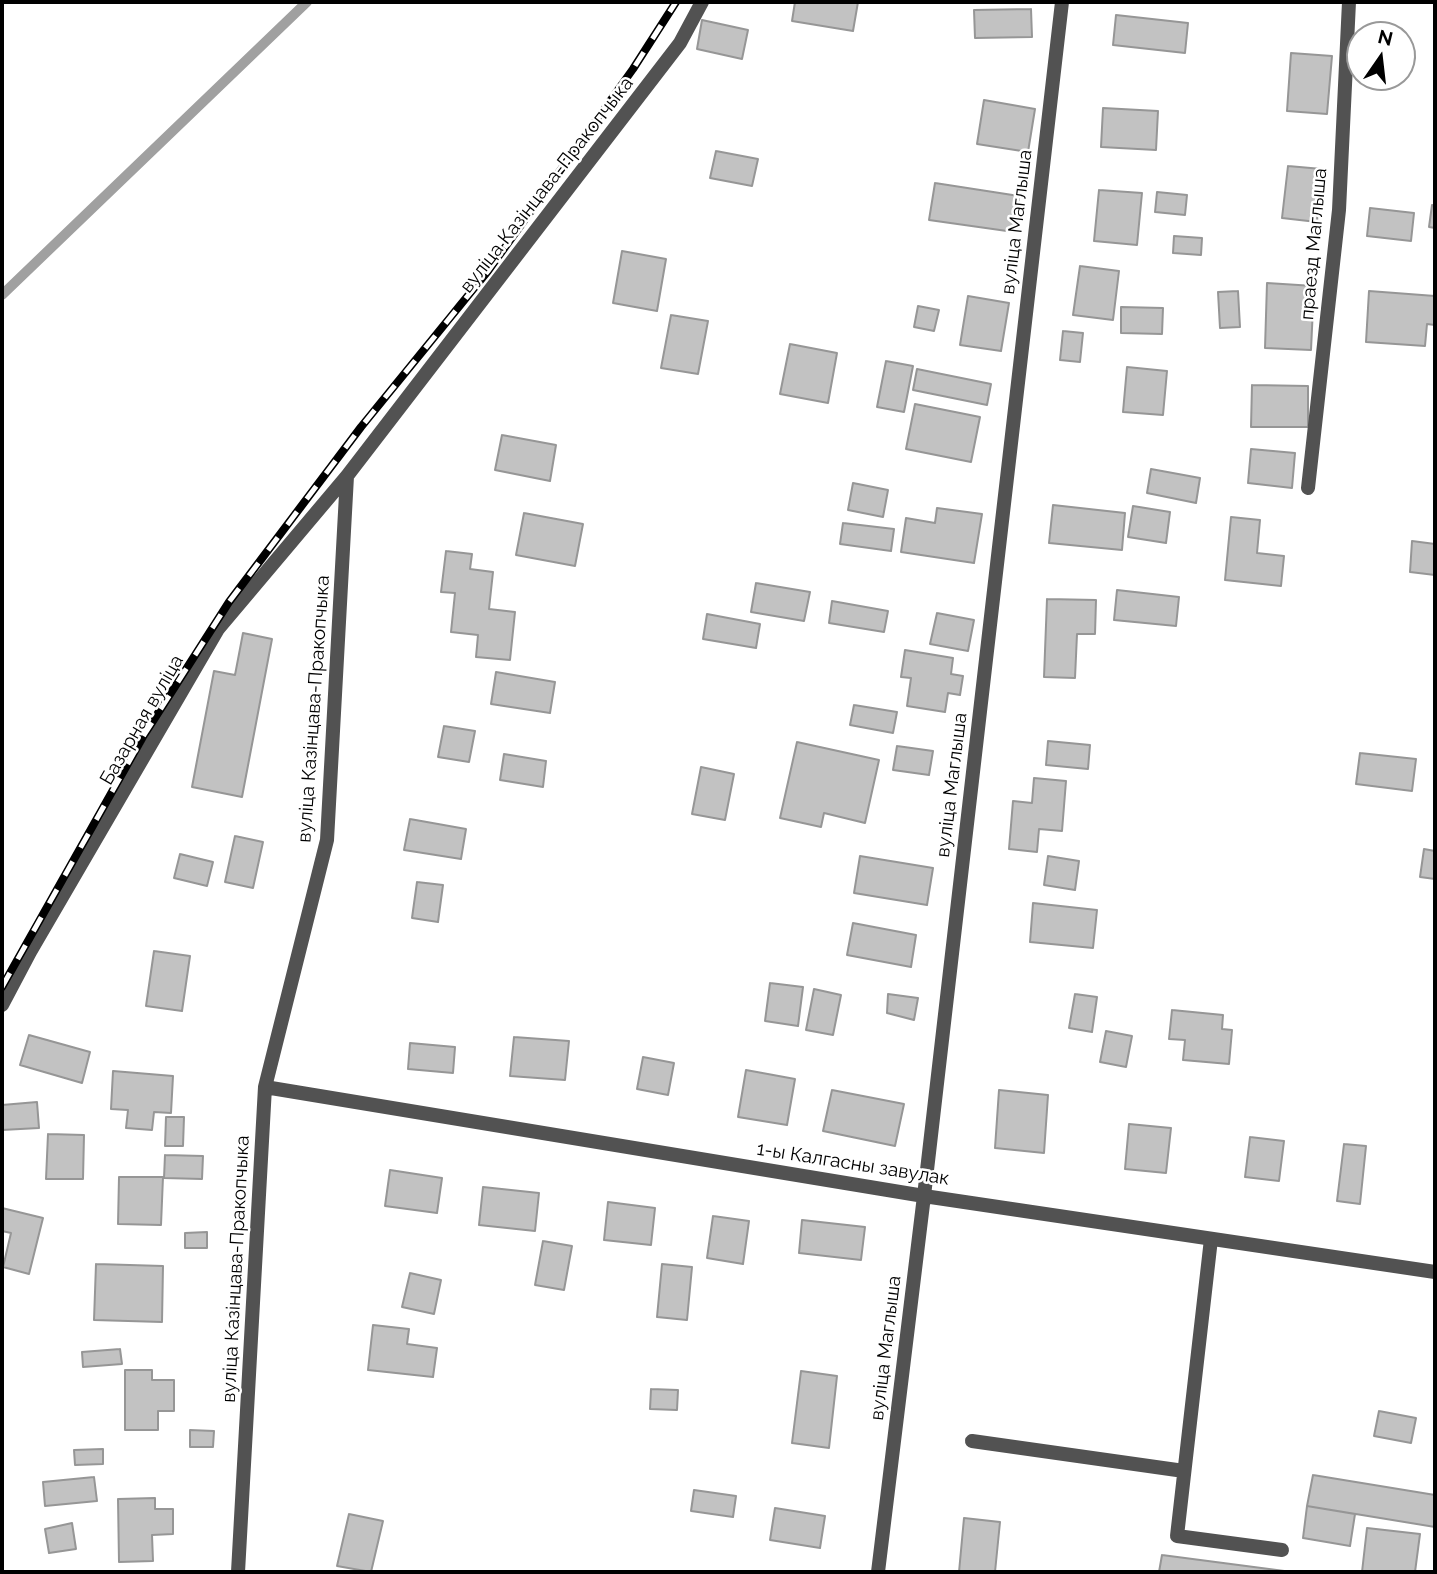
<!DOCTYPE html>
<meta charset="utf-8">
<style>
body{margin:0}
#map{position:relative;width:1437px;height:1574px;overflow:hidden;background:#fff;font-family:Raleway,sans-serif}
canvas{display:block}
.frame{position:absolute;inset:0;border:4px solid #000;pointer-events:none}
.north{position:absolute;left:1346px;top:21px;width:70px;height:70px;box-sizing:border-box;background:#fff;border:2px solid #999;border-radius:50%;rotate:14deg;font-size:19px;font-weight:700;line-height:28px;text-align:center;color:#000}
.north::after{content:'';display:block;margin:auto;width:24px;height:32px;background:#000;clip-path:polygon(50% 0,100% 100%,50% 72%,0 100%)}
</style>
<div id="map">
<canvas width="1437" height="1574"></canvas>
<div class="frame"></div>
<div class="north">N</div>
</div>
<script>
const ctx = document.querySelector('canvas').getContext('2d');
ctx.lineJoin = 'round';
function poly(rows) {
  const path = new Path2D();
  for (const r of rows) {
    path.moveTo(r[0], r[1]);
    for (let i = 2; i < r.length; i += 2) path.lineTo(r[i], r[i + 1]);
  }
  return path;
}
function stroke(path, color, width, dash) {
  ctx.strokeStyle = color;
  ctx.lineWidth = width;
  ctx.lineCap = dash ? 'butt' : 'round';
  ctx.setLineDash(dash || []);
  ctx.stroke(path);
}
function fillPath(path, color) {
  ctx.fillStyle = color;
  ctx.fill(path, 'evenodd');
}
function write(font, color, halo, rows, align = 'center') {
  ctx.font = font + ' Raleway,sans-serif';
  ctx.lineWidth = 5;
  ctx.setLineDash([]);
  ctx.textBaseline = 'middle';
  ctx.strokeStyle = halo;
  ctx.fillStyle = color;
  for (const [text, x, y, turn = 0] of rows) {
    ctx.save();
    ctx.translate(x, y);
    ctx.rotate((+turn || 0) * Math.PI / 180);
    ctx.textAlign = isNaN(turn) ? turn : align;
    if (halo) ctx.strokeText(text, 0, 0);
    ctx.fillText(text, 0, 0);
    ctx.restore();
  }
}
stroke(poly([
 [2,295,307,2]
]), '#a0a0a0', 10);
const building = poly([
 [795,2,858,2,853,31,792,21,795,2],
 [1031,9,1032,37,975,38,974,10,1031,9],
 [1116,15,1188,23,1185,53,1113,45,1116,15],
 [702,20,748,30,742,59,697,49,702,20],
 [1291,53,1332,56,1327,114,1287,111,1291,53],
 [984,100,1035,109,1028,152,977,144,984,100],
 [1103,108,1158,111,1156,150,1101,147,1103,108],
 [716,151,758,159,752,186,710,178,716,151],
 [1288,166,1322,169,1317,222,1282,218,1288,166],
 [935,183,1019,196,1014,232,929,220,935,183],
 [1099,190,1142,193,1137,245,1094,241,1099,190],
 [1157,192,1187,195,1185,215,1155,212,1157,192],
 [1432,205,1435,206,1435,228,1429,227,1432,205],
 [1370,208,1414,213,1411,241,1367,236,1370,208],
 [1174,236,1202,238,1201,255,1173,253,1174,236],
 [622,251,666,259,657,311,613,303,622,251],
 [1080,266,1119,271,1113,320,1073,315,1080,266],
 [1267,283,1314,286,1311,350,1265,348,1267,283],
 [1238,291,1240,327,1220,328,1218,292,1238,291],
 [1369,291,1435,296,1435,325,1427,324,1425,346,1366,342,1369,291],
 [968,296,1009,303,1001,351,960,345,968,296],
 [918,306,939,310,934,331,914,327,918,306],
 [1121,307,1163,308,1162,334,1121,333,1121,307],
 [671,315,708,321,698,374,661,368,671,315],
 [1063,331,1083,333,1080,362,1060,360,1063,331],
 [790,344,837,353,828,403,780,394,790,344],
 [886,361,913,366,904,412,877,407,886,361],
 [1127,367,1167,371,1163,415,1123,412,1127,367],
 [917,369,991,384,987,405,913,390,917,369],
 [1252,385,1308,386,1308,427,1251,427,1252,385],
 [915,404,980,417,971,462,906,449,915,404],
 [502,435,556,445,550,481,495,470,502,435],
 [1251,449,1295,453,1292,488,1248,483,1251,449],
 [1151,469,1200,478,1196,503,1147,493,1151,469],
 [853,483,888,490,883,517,848,510,853,483],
 [1053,505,1125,513,1122,550,1049,543,1053,505],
 [1133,506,1170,512,1166,543,1128,537,1133,506],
 [937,508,982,514,974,563,901,552,906,518,935,523,937,508],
 [524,513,583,524,575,566,516,555,524,513],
 [1231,517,1260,520,1257,553,1284,556,1281,586,1225,580,1231,517],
 [843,523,894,529,891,551,840,544,843,523],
 [1412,541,1435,544,1435,575,1410,572,1412,541],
 [446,551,472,554,470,569,493,572,489,609,515,612,510,660,476,657,478,635,451,632,455,593,441,592,446,551],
 [756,583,810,592,804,621,751,612,756,583],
 [1117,590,1179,597,1176,626,1114,620,1117,590],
 [1047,599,1096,600,1095,634,1077,634,1075,678,1044,677,1047,599],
 [832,601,888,611,884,632,829,623,832,601],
 [937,613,974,620,968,651,930,644,937,613],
 [707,614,760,624,756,648,703,639,707,614],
 [243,633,272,639,242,797,192,787,214,671,235,675,243,633],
 [905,650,953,658,951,674,963,676,960,695,948,693,945,712,907,706,911,678,901,677,905,650],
 [496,672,555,682,550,713,491,704,496,672],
 [854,705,897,712,893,733,850,725,854,705],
 [444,726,475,731,469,762,438,757,444,726],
 [1048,741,1090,745,1088,769,1046,765,1048,741],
 [797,742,879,760,865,823,824,813,821,827,780,818,797,742],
 [897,746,933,751,929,775,893,770,897,746],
 [1360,753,1416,759,1412,791,1356,784,1360,753],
 [504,754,546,761,543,787,500,780,504,754],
 [701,767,734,774,725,820,692,814,701,767],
 [1034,778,1066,781,1062,831,1039,829,1037,852,1009,849,1013,801,1032,803,1034,778],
 [410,819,466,829,461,859,404,850,410,819],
 [235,836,263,842,253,888,225,882,235,836],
 [1424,849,1435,851,1435,879,1420,877,1424,849],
 [180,854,213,862,207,886,174,878,180,854],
 [860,856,933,868,927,905,854,893,860,856],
 [1048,856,1079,861,1075,890,1044,885,1048,856],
 [417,882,443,885,438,922,412,918,417,882],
 [1033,903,1097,910,1093,948,1030,942,1033,903],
 [853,923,916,935,911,967,847,955,853,923],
 [154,951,190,956,182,1011,146,1006,154,951],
 [770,983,803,987,798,1026,765,1021,770,983],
 [814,989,841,995,833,1035,806,1030,814,989],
 [888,994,918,998,914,1020,887,1013,888,994],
 [1075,994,1097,997,1092,1032,1069,1028,1075,994],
 [1172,1010,1223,1015,1222,1029,1232,1030,1229,1064,1183,1060,1185,1040,1169,1039,1172,1010],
 [1106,1031,1132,1036,1126,1067,1100,1062,1106,1031],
 [29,1035,90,1052,82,1083,20,1065,29,1035],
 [514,1037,569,1041,565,1080,510,1076,514,1037],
 [410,1043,455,1047,453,1073,408,1069,410,1043],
 [643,1057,674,1063,668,1095,637,1089,643,1057],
 [746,1070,795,1079,787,1125,738,1117,746,1070],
 [113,1071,173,1076,171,1113,154,1112,152,1130,126,1128,128,1110,111,1109,113,1071],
 [832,1090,904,1104,895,1146,823,1131,832,1090],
 [999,1090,1048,1095,1044,1153,995,1148,999,1090],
 [37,1102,39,1128,2,1130,2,1105,37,1102],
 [166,1117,184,1117,183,1146,165,1146,166,1117],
 [1129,1124,1171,1128,1166,1173,1125,1169,1129,1124],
 [48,1134,84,1135,83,1179,46,1179,48,1134],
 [1250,1137,1284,1141,1279,1181,1245,1177,1250,1137],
 [1344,1144,1366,1146,1360,1204,1337,1201,1344,1144],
 [165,1155,203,1156,202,1179,164,1178,165,1155],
 [390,1170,442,1178,437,1213,385,1206,390,1170],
 [119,1177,163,1177,161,1225,118,1224,119,1177],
 [483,1187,539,1193,535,1231,479,1225,483,1187],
 [608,1202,655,1208,651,1245,604,1240,608,1202],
 [2,1208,43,1218,29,1274,3,1267,11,1233,2,1231,2,1208],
 [713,1216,749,1221,743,1264,707,1258,713,1216],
 [802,1220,865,1227,861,1260,799,1253,802,1220],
 [207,1232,207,1248,185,1248,185,1233,207,1232],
 [543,1241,572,1246,564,1290,535,1285,543,1241],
 [96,1264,163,1266,162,1322,94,1320,96,1264],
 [662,1264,692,1267,687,1320,657,1317,662,1264],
 [410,1273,441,1280,434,1314,402,1307,410,1273],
 [373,1325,409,1329,407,1344,437,1348,433,1377,368,1370,373,1325],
 [120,1349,122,1364,83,1367,82,1352,120,1349],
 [125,1370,152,1370,152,1380,174,1380,174,1411,158,1411,158,1430,125,1430,125,1370],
 [801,1371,837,1376,829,1448,792,1443,801,1371],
 [651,1389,678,1390,677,1410,650,1409,651,1389],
 [1379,1411,1416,1418,1411,1443,1374,1436,1379,1411],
 [190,1430,214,1431,213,1447,190,1447,190,1430],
 [103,1449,103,1464,75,1465,74,1450,103,1449],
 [1313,1475,1435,1495,1435,1527,1307,1506,1313,1475],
 [94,1477,97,1501,45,1506,43,1482,94,1477],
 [694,1490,736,1496,733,1517,691,1511,694,1490],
 [155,1498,155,1509,173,1509,173,1534,152,1535,153,1561,119,1562,118,1499,155,1498],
 [1307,1506,1355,1514,1350,1546,1303,1538,1307,1506],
 [775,1508,825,1516,820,1548,770,1540,775,1508],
 [349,1514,383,1521,371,1572,337,1566,349,1514],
 [964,1518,1000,1522,995,1572,959,1572,964,1518],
 [72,1523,76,1549,49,1553,45,1529,72,1523],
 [1367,1528,1420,1534,1415,1572,1362,1572,1367,1528],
 [1162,1555,1292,1572,1159,1572,1162,1555]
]);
fillPath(building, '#c2c2c2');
stroke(building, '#969696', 2);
stroke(poly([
 [1211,1239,1177,1536,1282,1550],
 [972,1441,1184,1471]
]), '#525252', 14);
stroke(poly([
 [1308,488,1339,210,1349,2],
 [2,1005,30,952,218,629,347,476],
 [265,1087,924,1196,1435,1272],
 [238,1572,265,1087,327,840,347,476,680,43,702,2],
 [878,1572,924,1196,1062,2]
]), '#525252', 14);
const rail = poly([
 [2,987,144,735,229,602,361,427,488,271,633,69,676,2]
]);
stroke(rail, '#000', 8);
stroke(rail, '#fff', 5, [16]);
write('19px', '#000', '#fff', [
 ["вуліца Казінцава-Пракопчыка",547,185,-52],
 ["вуліца Маглыша",1017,222,-83],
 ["праезд Маглыша",1314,244,-85],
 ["вуліца Казінцава-Пракопчыка",314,709,-86],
 ["Базарная вуліца",142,720,-60],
 ["вуліца Маглыша",952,785,-83],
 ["1-ы Калгасны завулак",853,1164,9],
 ["вуліца Казінцава-Пракопчыка",236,1269,-87],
 ["вуліца Маглыша",886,1348,-83]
]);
</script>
